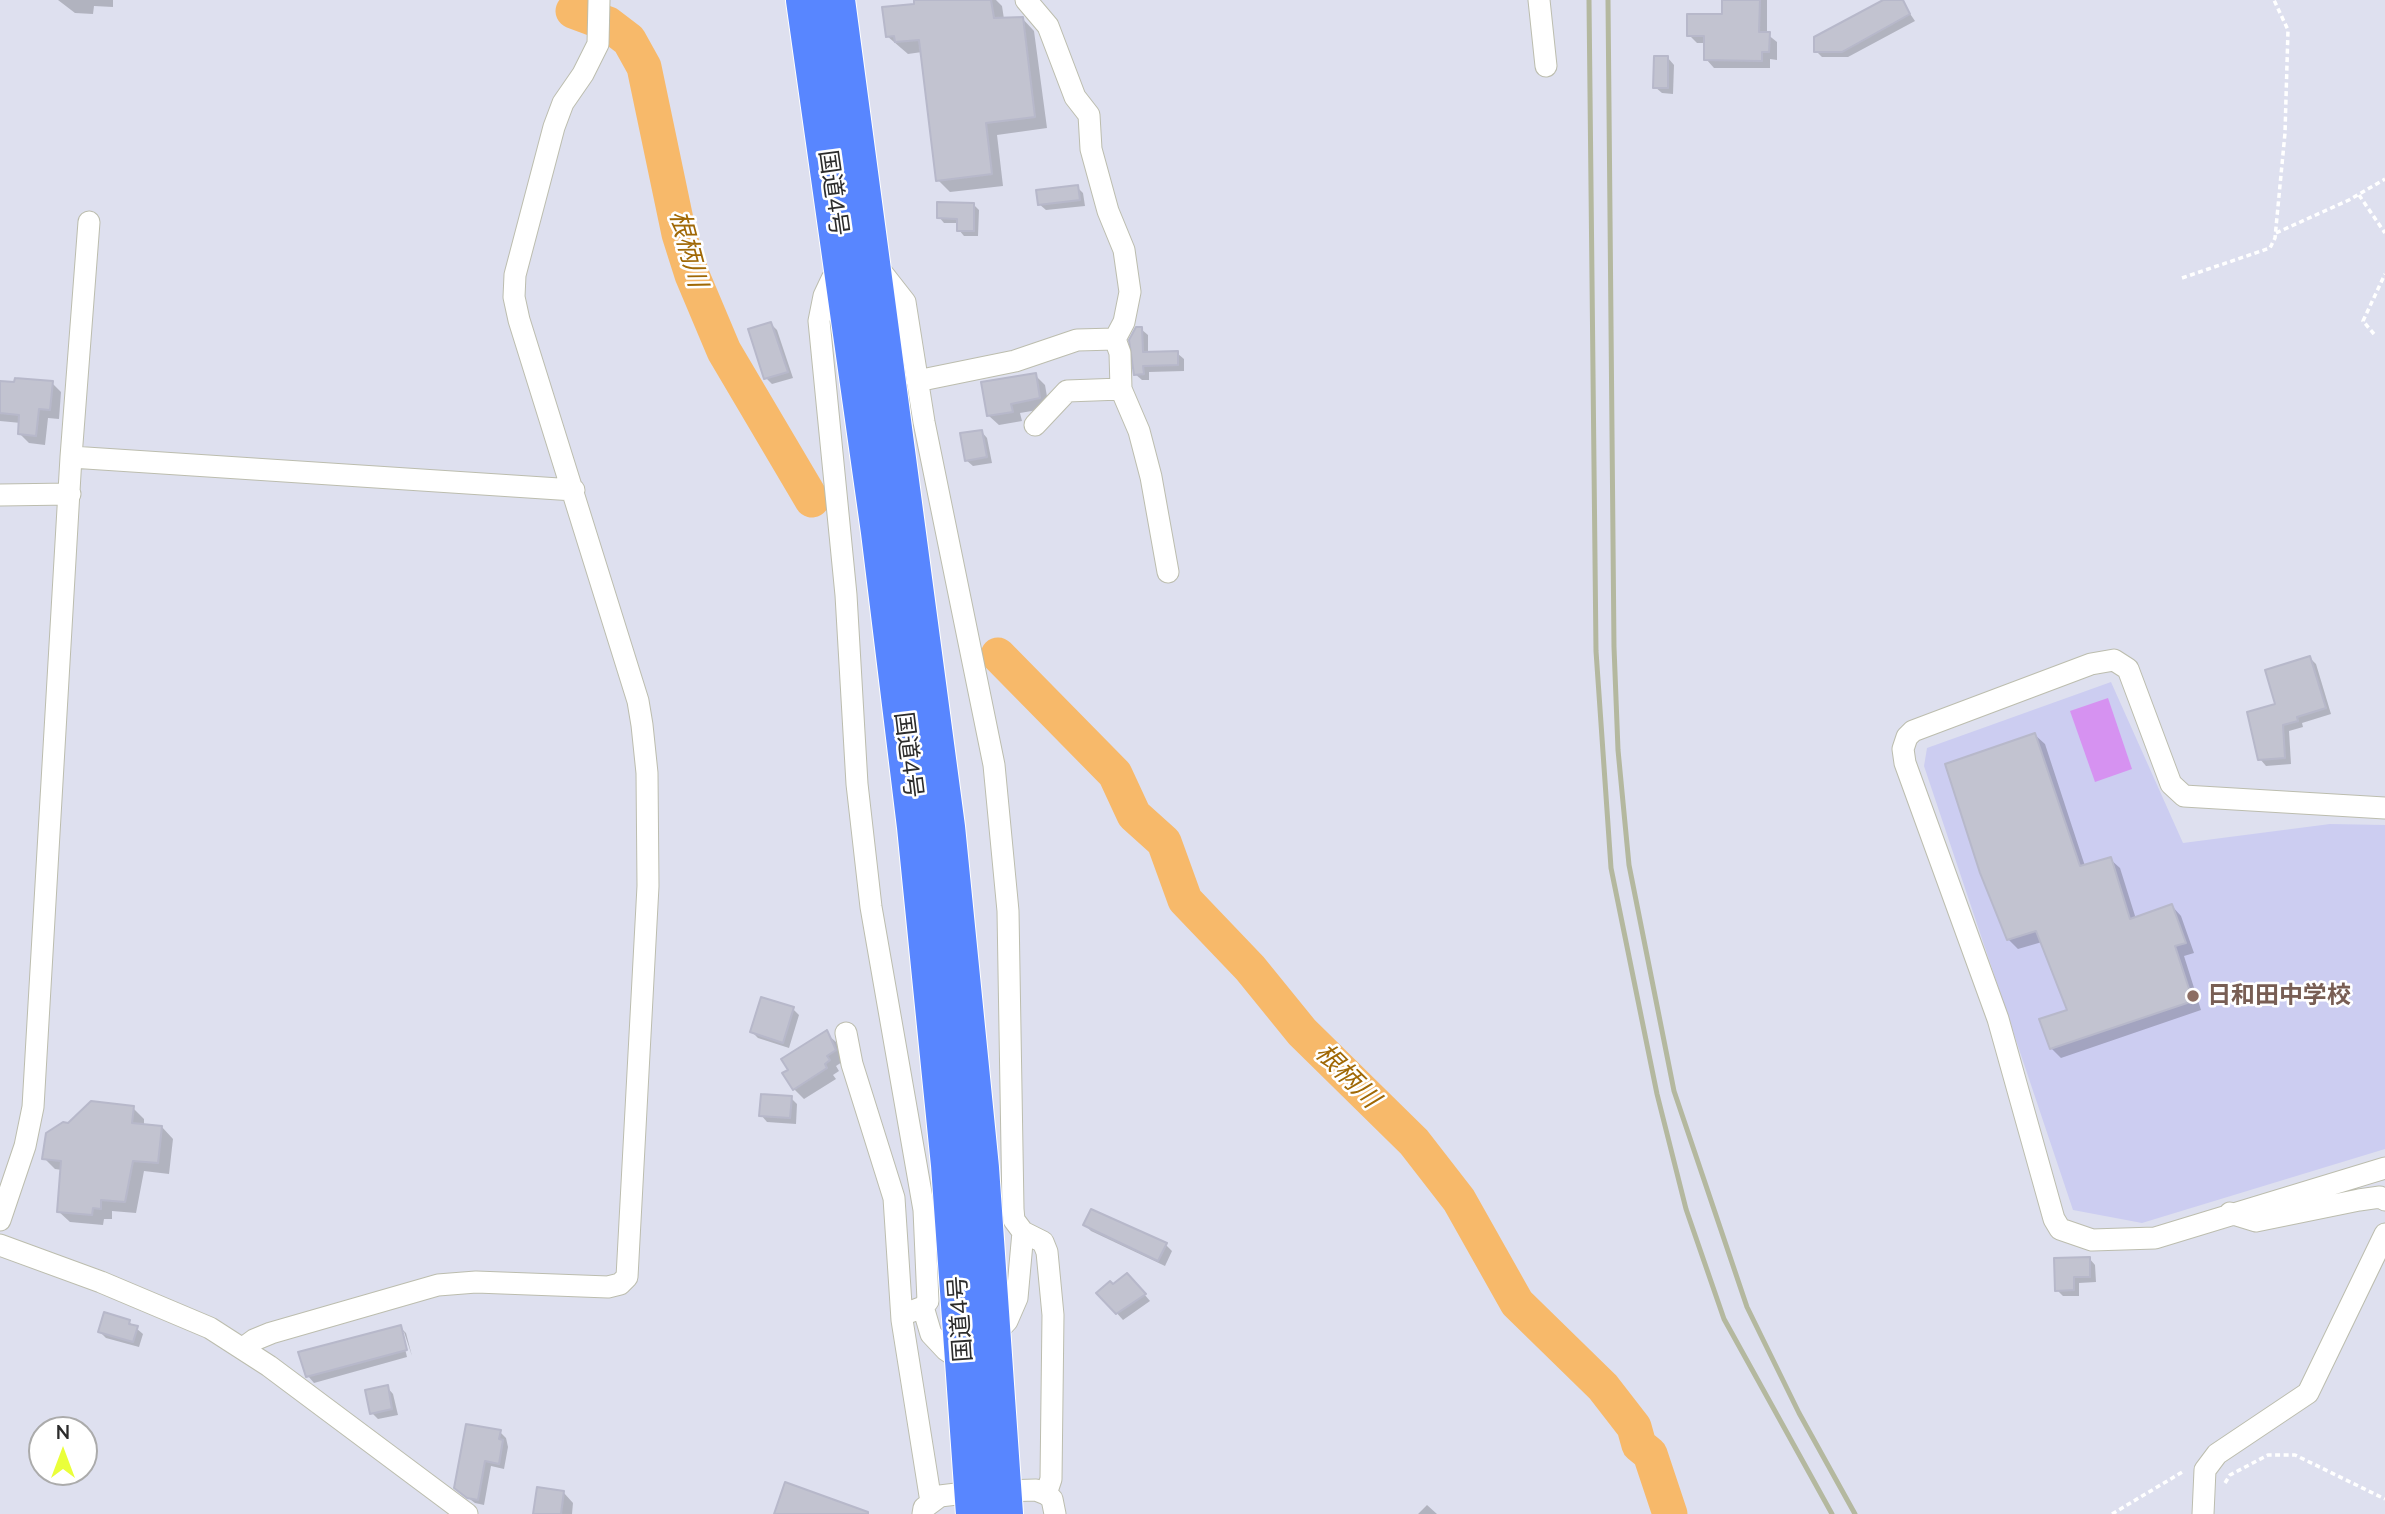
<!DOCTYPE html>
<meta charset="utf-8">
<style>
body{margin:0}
#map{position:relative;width:2385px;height:1514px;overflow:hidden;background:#dee0ef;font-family:Mulish,sans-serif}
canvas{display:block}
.north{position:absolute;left:28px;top:1416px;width:70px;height:70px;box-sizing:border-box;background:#fff;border:2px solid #ababab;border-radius:50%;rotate:0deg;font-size:19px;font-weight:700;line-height:28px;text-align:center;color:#2c2c2c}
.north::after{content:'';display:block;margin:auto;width:24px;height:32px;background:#eaff3a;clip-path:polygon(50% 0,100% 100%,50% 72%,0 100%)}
</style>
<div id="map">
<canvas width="2385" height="1514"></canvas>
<div class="north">N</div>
</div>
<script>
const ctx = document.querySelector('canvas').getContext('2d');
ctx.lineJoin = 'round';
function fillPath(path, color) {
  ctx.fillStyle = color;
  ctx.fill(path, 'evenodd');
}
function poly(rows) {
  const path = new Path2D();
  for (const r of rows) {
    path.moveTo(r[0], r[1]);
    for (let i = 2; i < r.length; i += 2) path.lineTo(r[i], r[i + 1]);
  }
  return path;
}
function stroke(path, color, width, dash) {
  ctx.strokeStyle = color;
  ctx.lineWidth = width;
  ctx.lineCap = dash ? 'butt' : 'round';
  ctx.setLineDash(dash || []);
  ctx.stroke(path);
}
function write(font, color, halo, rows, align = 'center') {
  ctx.font = font + ' Mulish,"Noto Sans JP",sans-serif';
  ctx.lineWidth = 5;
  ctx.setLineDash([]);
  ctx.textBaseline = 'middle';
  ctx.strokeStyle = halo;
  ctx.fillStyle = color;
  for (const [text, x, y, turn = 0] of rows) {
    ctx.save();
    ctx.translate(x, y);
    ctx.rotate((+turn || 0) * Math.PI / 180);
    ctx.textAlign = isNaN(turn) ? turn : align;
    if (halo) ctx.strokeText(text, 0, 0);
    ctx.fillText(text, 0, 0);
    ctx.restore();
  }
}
fillPath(poly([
 [2111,682,2183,843,2330,824,2385,825,2385,1149,2142,1223,2073,1210,1924,766,1927,748]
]), '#cccdf1');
fillPath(poly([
 [2108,698,2132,769,2095,782,2070,711]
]), '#d692f1');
fillPath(poly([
 [58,0,113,0,113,7,94,6,93,14,75,13],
 [916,0,996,0,1002,6,1004,19,1022,18,1034,31,1047,128,997,135,1003,186,950,192,938,180,922,52,908,54,887,36,916,5],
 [1724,0,1767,0,1767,34,1777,42,1777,60,1770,59,1770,68,1714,68,1706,59,1706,43,1697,43,1689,35,1724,15],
 [1887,0,1902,2,1915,21,1848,57,1822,57,1816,51],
 [1668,58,1674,65,1673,94,1662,93,1655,87],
 [1077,187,1083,193,1085,206,1046,210,1039,204],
 [974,205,979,210,978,236,964,236,959,230,959,223,944,223,939,217],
 [771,324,777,330,793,378,772,384,766,378],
 [1141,329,1148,335,1148,353,1177,353,1184,359,1184,371,1149,372,1149,380,1142,380,1135,374],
 [1035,375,1045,385,1049,408,1020,413,1022,421,999,425,989,416],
 [0,381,52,383,61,392,59,419,48,418,45,445,29,443,20,434,21,423,0,421],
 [981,431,987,438,992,463,973,466,966,460],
 [2310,658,2316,664,2331,714,2302,723,2303,727,2289,731,2291,764,2266,766,2260,759,2277,705],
 [2035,735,2045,744,2085,866,2110,859,2120,868,2136,919,2172,906,2181,916,2194,953,2184,956,2201,1010,2061,1058,2051,1048,2070,1011,2042,942,2018,949,2008,939],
 [793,1009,799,1015,789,1048,758,1038,752,1032],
 [826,1033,836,1042,845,1060,836,1066,839,1071,833,1075,836,1079,804,1099,794,1089],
 [791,1098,797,1104,796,1124,767,1122,761,1115],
 [133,1108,144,1119,144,1125,162,1127,173,1139,169,1174,144,1171,136,1213,112,1211,112,1219,104,1219,103,1225,70,1222,58,1211,62,1170,55,1169,44,1158,69,1125],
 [1085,1225,1166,1245,1172,1251,1165,1266,1091,1231],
 [2089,1258,2095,1265,2096,1282,2079,1283,2079,1296,2063,1296,2057,1290],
 [1133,1281,1150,1301,1123,1320,1099,1293],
 [129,1322,143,1334,139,1347,106,1338,100,1332],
 [400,1327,406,1333,412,1356,404,1332,401,1332,407,1357,314,1383,308,1376],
 [387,1387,393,1394,398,1415,378,1419,372,1413],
 [500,1432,506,1438,508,1447,504,1469,491,1466,484,1505,475,1503,463,1494],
 [564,1493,573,1503,572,1514,535,1514],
 [1427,1505,1437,1514,1418,1514]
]), '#0003');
stroke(poly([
 [573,11,608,24,629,40,644,67,679,234,692,275,724,351,812,500],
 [998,655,1115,774,1134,815,1164,842,1185,900,1250,968,1302,1032,1414,1142,1459,1200,1517,1303,1603,1387,1634,1427,1639,1445,1650,1454,1670,1514]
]), '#f7b96a', 35);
const building = poly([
 [914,0,991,0,994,18,1023,17,1035,117,986,123,992,174,936,181,919,40,895,42,894,36,886,37,882,7,914,4,914,0],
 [1722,0,1760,0,1759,32,1770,32,1769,52,1762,52,1762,61,1704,60,1704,36,1687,36,1687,14,1722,14,1722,0],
 [1883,0,1903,0,1910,14,1842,52,1814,52,1814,37,1883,0],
 [1654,56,1668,56,1668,88,1653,88,1654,56],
 [1078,185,1080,200,1038,205,1036,190,1078,185],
 [937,202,974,203,974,231,957,231,957,219,937,218,937,202],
 [771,322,788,372,764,379,748,329,771,322],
 [1136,327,1142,327,1143,352,1178,351,1178,365,1143,366,1144,374,1134,375,1129,340,1136,327],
 [1036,373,1040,398,1011,404,1013,412,987,416,981,382,1036,373],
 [15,378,53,381,50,410,39,409,36,436,18,434,19,415,0,413,0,381,14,382,15,378],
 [982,430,987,457,965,461,960,433,982,430],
 [2310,656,2326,708,2297,717,2298,721,2283,725,2285,758,2258,760,2247,712,2275,704,2265,670,2310,656],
 [2035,733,2080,866,2111,857,2130,919,2172,904,2186,943,2175,946,2193,1001,2050,1049,2039,1019,2067,1010,2036,931,2007,940,1980,873,1945,764,2035,733],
 [761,997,794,1007,783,1043,750,1032,761,997],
 [827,1030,836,1050,827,1056,830,1060,825,1064,827,1068,793,1090,782,1073,788,1070,781,1059,827,1030],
 [761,1094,792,1096,790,1118,759,1116,761,1094],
 [91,1101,134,1106,132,1123,162,1126,158,1163,133,1161,125,1202,101,1200,101,1209,93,1208,92,1215,57,1212,61,1161,42,1159,46,1133,63,1122,68,1123,91,1101],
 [1091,1209,1167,1243,1158,1261,1083,1225,1091,1209],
 [2090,1257,2090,1277,2074,1277,2074,1290,2055,1291,2054,1258,2090,1257],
 [1127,1273,1146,1294,1116,1314,1096,1293,1110,1281,1113,1284,1127,1273],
 [104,1312,130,1320,129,1324,138,1326,133,1342,98,1332,104,1312],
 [401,1325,407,1350,306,1377,298,1352,401,1325],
 [388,1385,392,1409,370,1414,365,1390,388,1385],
 [466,1424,501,1430,499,1439,503,1440,499,1464,485,1461,478,1500,467,1498,454,1488,466,1424],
 [785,1482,868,1512,868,1514,774,1514,785,1482],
 [537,1487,564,1491,561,1514,533,1514,537,1487]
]);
fillPath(building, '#c2c3d0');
stroke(building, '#b7b8ca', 2);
const street = poly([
 [1026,0,1048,26,1075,97,1089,115,1091,149,1108,211,1124,250,1130,292,1124,322,1115,339,1120,353,1121,389,1139,431,1151,477,1168,572],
 [1539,0,1546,66],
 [876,265,905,302,924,422,994,765,1008,911,1013,1209,1014,1220,1023,1232,1043,1242,1047,1252,1053,1315,1051,1479,1046,1494],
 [841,269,832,279,824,296,819,321,846,595,857,784,871,907,924,1210,928,1301,923,1307,902,1315],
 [917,381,1015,361,1077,340,1115,339],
 [1035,425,1067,391,1121,389],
 [71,457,574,490],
 [0,495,70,494],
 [2385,808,2184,796,2171,784,2128,669,2114,660,2091,664,1913,731,1907,737,1903,749,1905,763,1998,1019,2054,1219,2060,1229,2092,1240,2155,1238,2385,1168],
 [846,1033,852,1064,894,1198,902,1320,931,1502],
 [2230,1213,2256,1221,2359,1200,2380,1197,2385,1200],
 [0,1220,25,1146,33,1107,71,457,89,222],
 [0,1245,101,1282,210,1328,269,1366,467,1514],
 [923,1307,931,1334,946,1350,964,1362],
 [992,1337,1007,1321,1017,1298,1023,1232],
 [243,1348,254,1340,271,1333,438,1285,476,1282,608,1287,620,1284,627,1277,648,886,647,773,642,725,638,701,519,320,514,297,515,275,554,127,563,103,583,74,598,44,599,0],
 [1002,1491,1036,1490,1046,1494,1052,1499,1055,1514],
 [923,1514,924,1508,940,1496,973,1492],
 [2203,1514,2205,1470,2217,1454,2308,1393,2385,1234]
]);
const highway = poly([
 [805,0,880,532,916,827,950,1165,975,1514],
 [836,0,946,827,980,1168,1004,1514]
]);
stroke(street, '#bcbdae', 23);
stroke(highway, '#fff', 40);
stroke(poly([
 [2359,195,2385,233],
 [2276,233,2349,200,2385,179],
 [2182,278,2270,248,2275,238,2285,133,2288,30,2274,0],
 [2374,334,2363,321,2385,274],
 [2225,1483,2230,1475,2268,1455,2295,1455,2385,1499],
 [2112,1514,2184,1471]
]), '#fff', 3.5, [5, 3.5]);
stroke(street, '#fff', 21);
stroke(highway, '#5886ff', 38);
stroke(poly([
 [1589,0,1596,651,1611,868,1657,1094,1686,1209,1724,1319,1832,1514],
 [1608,0,1614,647,1618,750,1629,865,1674,1091,1747,1307,1799,1413,1855,1514]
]), '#b4b89f', 5);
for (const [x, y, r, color] of [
 [2193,996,7,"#8d6e63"]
]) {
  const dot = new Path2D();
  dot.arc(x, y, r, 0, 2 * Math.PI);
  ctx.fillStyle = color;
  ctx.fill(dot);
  stroke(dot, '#fff', 2.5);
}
write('24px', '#2c2c2c', '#fff', [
 ["国道4号",833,193,82],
 ["国道4号",908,755,83],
 ["国道4号",961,1319,-94]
]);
write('bold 24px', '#785e54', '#fff', [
 ["日和田中学校",2207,996]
], 'left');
write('italic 26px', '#a06805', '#fff', [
 ["根柄川",688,249,75],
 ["根柄川",1347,1076,45]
]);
</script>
